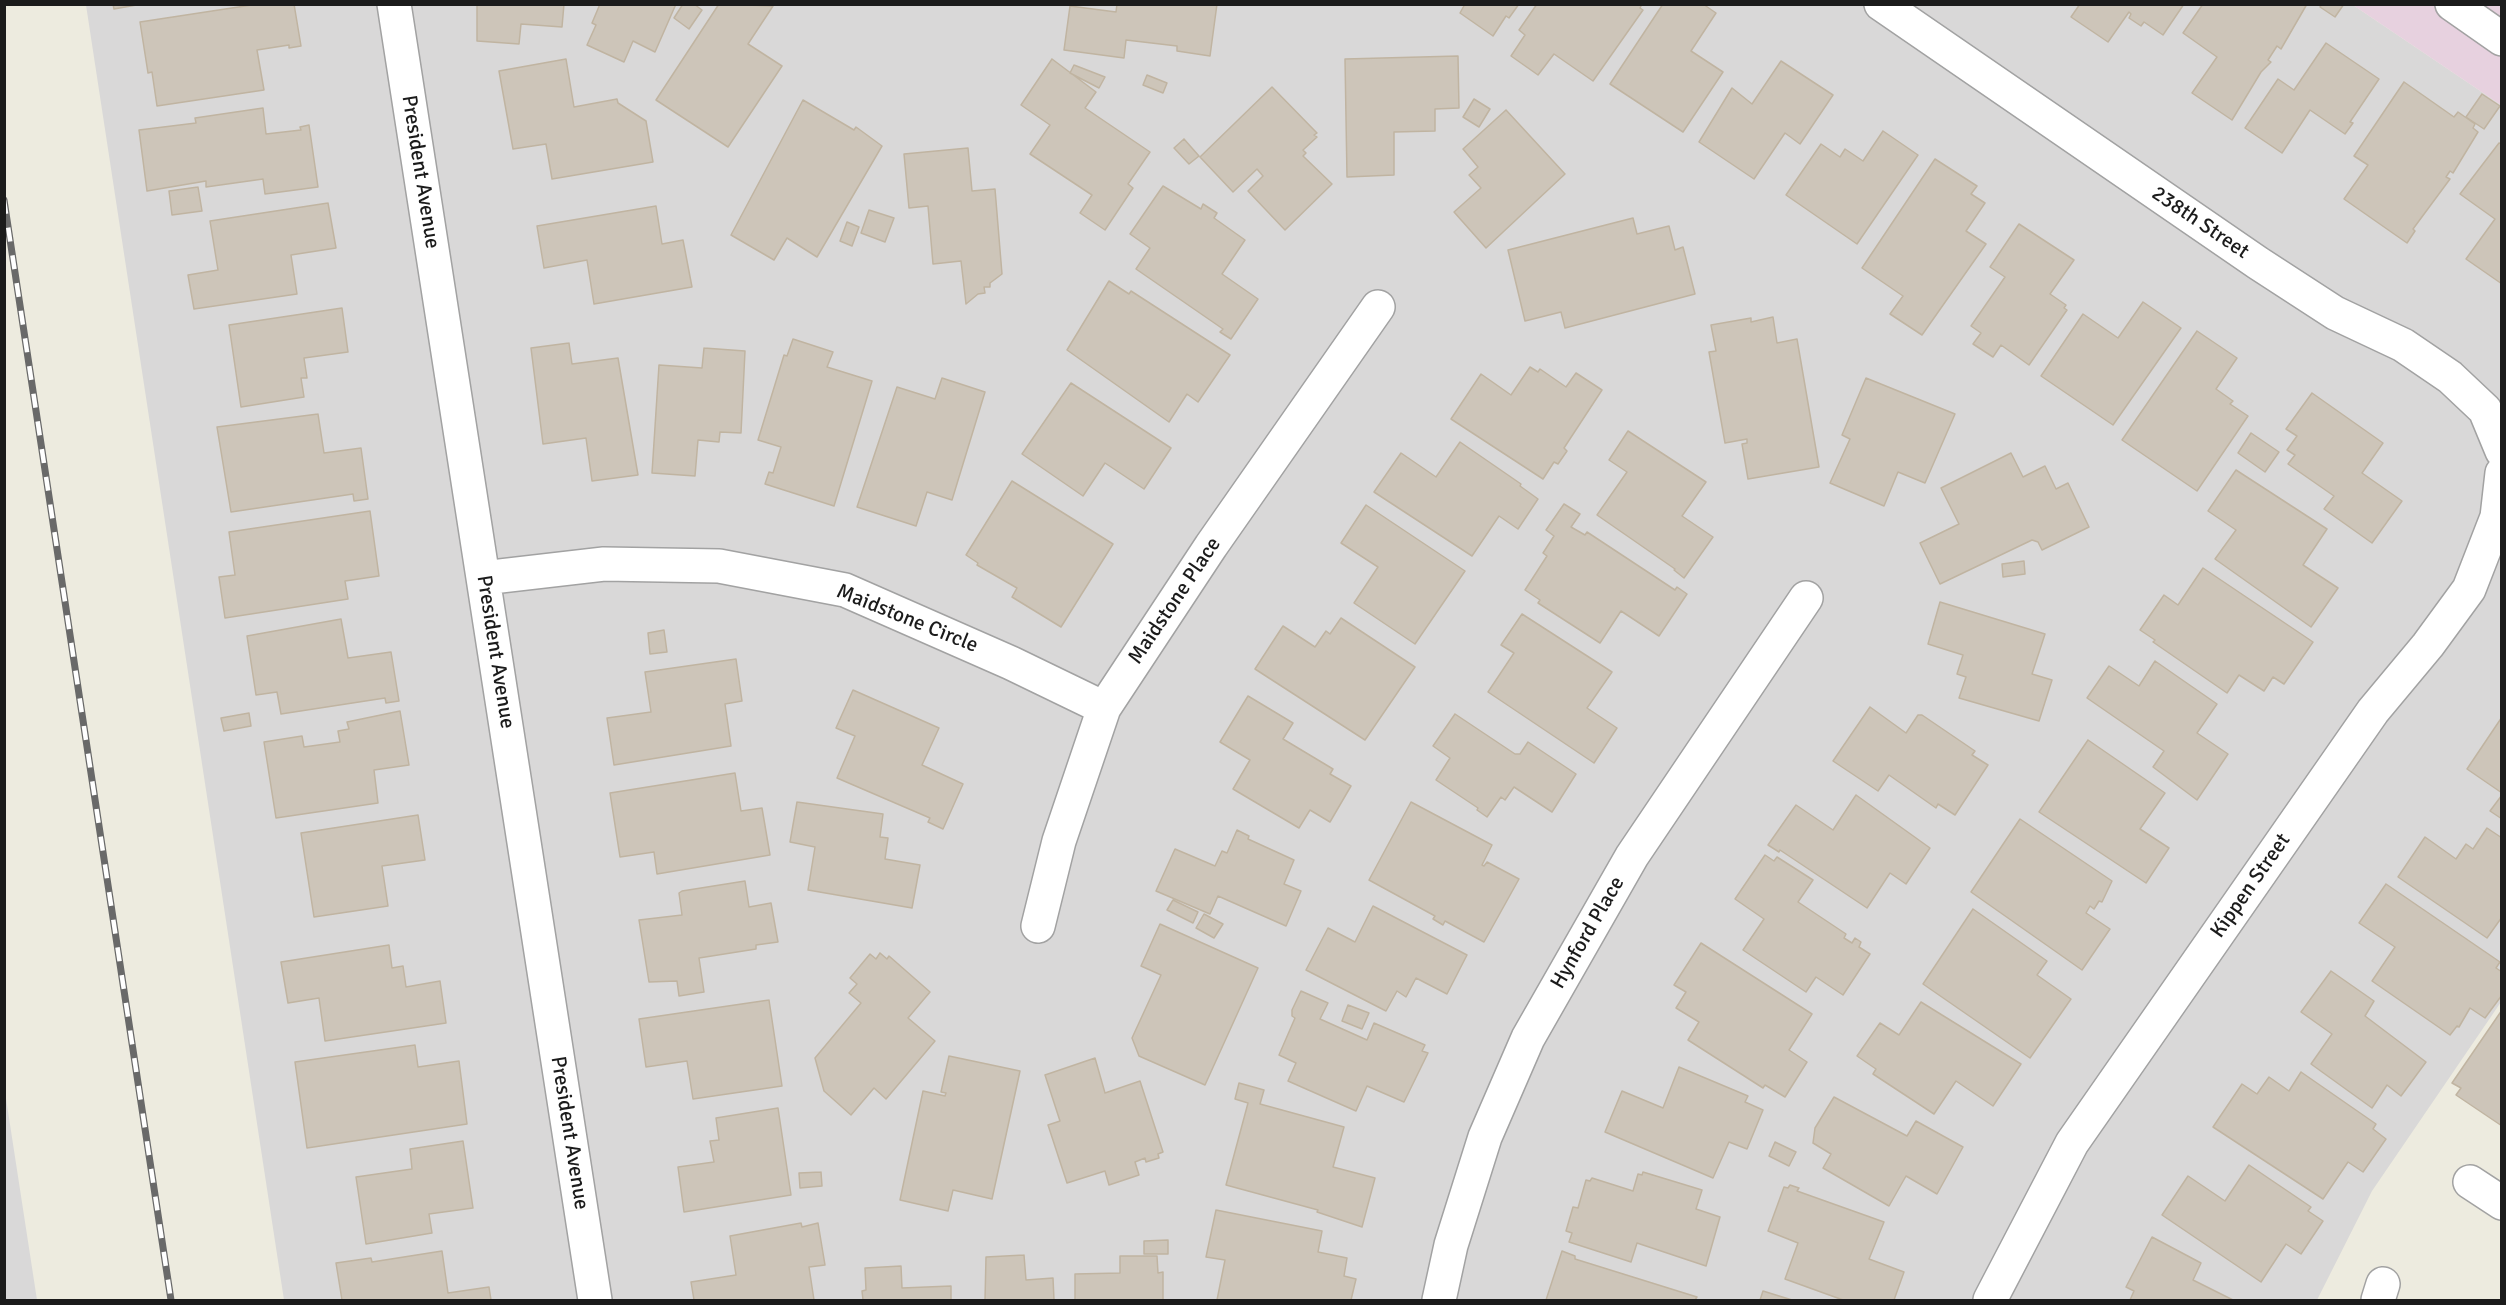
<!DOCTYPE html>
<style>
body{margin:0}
#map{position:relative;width:2506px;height:1305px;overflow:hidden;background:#edebdf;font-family:Signika,sans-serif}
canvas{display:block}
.frame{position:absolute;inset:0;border:6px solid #1b1b1b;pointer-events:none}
</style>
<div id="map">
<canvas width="2506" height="1305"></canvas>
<div class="frame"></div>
</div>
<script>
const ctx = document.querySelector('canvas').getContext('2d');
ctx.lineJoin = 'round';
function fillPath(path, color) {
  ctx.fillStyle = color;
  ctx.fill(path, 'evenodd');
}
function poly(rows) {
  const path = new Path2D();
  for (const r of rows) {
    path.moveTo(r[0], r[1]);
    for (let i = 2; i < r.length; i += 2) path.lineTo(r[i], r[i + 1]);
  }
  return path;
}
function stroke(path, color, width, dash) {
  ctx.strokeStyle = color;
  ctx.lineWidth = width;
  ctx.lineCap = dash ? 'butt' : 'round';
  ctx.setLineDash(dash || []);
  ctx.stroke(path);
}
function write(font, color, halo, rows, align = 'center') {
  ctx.font = font + ' Signika,sans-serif';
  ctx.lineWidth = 4.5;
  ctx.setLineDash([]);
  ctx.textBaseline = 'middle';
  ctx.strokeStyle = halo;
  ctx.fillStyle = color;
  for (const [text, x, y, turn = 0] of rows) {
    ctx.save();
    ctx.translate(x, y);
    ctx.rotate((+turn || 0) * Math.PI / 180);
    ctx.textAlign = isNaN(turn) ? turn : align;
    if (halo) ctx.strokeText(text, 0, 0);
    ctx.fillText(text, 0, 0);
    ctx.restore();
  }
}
fillPath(poly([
 [86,5,2353,5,2501,105,2501,1002,2372,1191,2317,1300,284,1300],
 [5,1092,37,1300,5,1300]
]), '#d9d8d8');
fillPath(poly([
 [2353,5,2501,5,2501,105]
]), '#e7d1df');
const building = poly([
 [113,4,142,4,114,9,113,4],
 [258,4,294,4,301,46,289,48,289,45,257,50,264,90,157,106,152,72,148,73,140,22,258,4],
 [477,4,564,4,562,27,521,24,519,44,477,41,477,4],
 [600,4,676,4,655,52,633,41,624,62,587,45,596,25,592,23,600,4],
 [683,4,694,4,702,10,689,29,674,18,683,4],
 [719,4,773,6,748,44,782,66,728,147,656,100,719,4],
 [1117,4,1217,4,1210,56,1177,51,1177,46,1126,40,1124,58,1064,50,1070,6,1116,12,1117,4],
 [1465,4,1519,4,1509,18,1506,16,1493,36,1460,13,1465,4],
 [1537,4,1642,4,1640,8,1643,10,1593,81,1554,54,1538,75,1511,56,1525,35,1519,30,1537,4],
 [1663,4,1703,4,1716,13,1691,51,1723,72,1683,132,1610,84,1663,4],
 [2080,4,2184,4,2163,35,2144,22,2141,26,2129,18,2131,14,2129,12,2108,42,2071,17,2080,4],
 [2203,4,2307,4,2281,49,2277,46,2268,60,2271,62,2261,72,2232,120,2192,93,2217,57,2183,33,2203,4],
 [2322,4,2344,4,2335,17,2320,7,2322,4],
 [2326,43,2379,79,2350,122,2353,123,2345,134,2310,110,2282,153,2245,128,2278,79,2294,90,2326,43],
 [1458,56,1459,108,1435,109,1435,131,1394,132,1394,175,1347,177,1345,59,1458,56],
 [566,59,574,107,617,99,618,103,646,121,653,162,552,179,546,144,513,149,499,71,566,59],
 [1052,59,1096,92,1085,108,1150,152,1128,184,1133,188,1105,230,1080,213,1092,195,1030,154,1050,125,1021,105,1052,59],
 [1781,61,1833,95,1800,144,1785,133,1754,179,1699,142,1732,88,1752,104,1781,61],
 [1074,65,1105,77,1099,88,1070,73,1074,65],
 [1147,75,1167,83,1163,93,1143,85,1147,75],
 [2404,82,2454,117,2458,112,2475,124,2473,128,2478,132,2453,173,2450,171,2446,177,2450,179,2413,229,2415,231,2407,243,2344,199,2368,165,2354,156,2404,82],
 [1272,87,1317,133,1314,135,1317,137,1303,150,1306,153,1303,156,1332,184,1285,230,1248,191,1263,176,1257,169,1233,192,1200,157,1272,87],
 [2482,94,2500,106,2484,129,2466,117,2482,94],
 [1474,99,1490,109,1479,127,1463,117,1474,99],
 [803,100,854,130,856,127,882,146,817,257,787,238,774,260,731,235,803,100],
 [263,108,266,134,301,130,300,127,309,125,318,187,265,194,263,179,206,187,206,181,147,191,139,130,196,123,195,118,263,108],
 [1506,110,1565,174,1486,248,1454,212,1481,188,1469,175,1478,167,1463,149,1506,110],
 [1883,131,1918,155,1857,244,1786,195,1821,144,1840,157,1845,149,1863,161,1883,131],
 [1184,139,1199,156,1189,164,1174,148,1184,139],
 [2499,143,2502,144,2502,284,2466,259,2495,219,2460,194,2499,143],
 [968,148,972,191,995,189,1002,274,990,283,990,287,984,287,985,293,978,294,966,304,961,261,933,264,928,206,909,208,904,154,968,148],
 [1935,159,1977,186,1971,194,1985,203,1966,231,1986,244,1922,335,1890,314,1903,296,1862,268,1935,159],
 [1163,186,1201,209,1203,204,1217,213,1214,218,1245,240,1222,274,1258,299,1231,339,1220,332,1223,329,1136,269,1150,248,1130,234,1163,186],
 [198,187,202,211,172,215,169,191,198,187],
 [328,203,336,248,291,255,297,294,194,309,188,275,218,270,210,221,328,203],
 [656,206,662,244,683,240,692,287,594,304,587,260,544,268,537,226,656,206],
 [869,210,894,218,885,242,861,233,869,210],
 [1633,218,1637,234,1669,226,1675,250,1683,247,1695,294,1565,328,1561,312,1525,321,1508,250,1633,218],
 [847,222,859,227,852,246,840,241,847,222],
 [2019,224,2074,260,2050,294,2066,305,2064,308,2067,310,2029,365,2001,345,1993,357,1973,344,1981,333,1971,326,2005,277,1990,267,2019,224],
 [1109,281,1129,294,1131,291,1230,355,1198,402,1187,394,1169,422,1067,350,1109,281],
 [2143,302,2181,328,2113,425,2041,376,2083,314,2118,338,2143,302],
 [342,308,348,352,304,358,307,378,301,378,304,397,241,407,229,325,342,308],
 [1773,317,1777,343,1797,339,1819,467,1748,479,1742,444,1747,443,1747,439,1725,443,1709,352,1716,351,1711,325,1751,318,1751,322,1773,317],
 [2197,331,2237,358,2216,389,2233,401,2230,404,2248,416,2197,491,2122,440,2197,331],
 [793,339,833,352,827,367,872,381,834,506,765,484,769,472,773,473,781,447,758,440,784,355,787,356,793,339],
 [569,343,572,364,618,358,638,475,592,481,586,438,543,444,531,348,569,343],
 [704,348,745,351,741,433,720,432,719,442,698,440,695,476,652,473,659,365,702,368,704,348],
 [1530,367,1538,372,1540,369,1566,387,1576,373,1602,390,1564,448,1567,451,1558,464,1554,462,1543,479,1451,419,1481,374,1511,395,1530,367],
 [942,378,985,392,952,500,927,492,916,526,857,507,897,387,935,399,942,378],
 [1866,378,1955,414,1925,483,1898,472,1884,506,1830,483,1850,439,1842,435,1866,378],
 [1071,383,1171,448,1144,489,1105,463,1083,496,1022,454,1071,383],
 [2312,393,2383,443,2362,473,2402,501,2372,543,2324,509,2334,496,2288,464,2295,455,2287,450,2297,436,2286,429,2312,393],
 [318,414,324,453,361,448,368,499,354,501,353,494,231,512,217,427,318,414],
 [1628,431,1706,482,1682,516,1713,537,1684,578,1674,570,1675,569,1597,515,1627,472,1609,460,1628,431],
 [2251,433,2279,452,2265,472,2238,453,2251,433],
 [1460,442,1521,484,1520,486,1538,499,1518,529,1499,516,1472,556,1374,492,1401,453,1436,477,1460,442],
 [2011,453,2023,477,2045,466,2056,489,2068,483,2089,527,2042,550,2038,542,2032,540,1940,584,1920,543,1959,524,1941,488,2011,453],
 [2236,470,2327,529,2303,565,2338,588,2311,627,2215,559,2236,530,2208,511,2236,470],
 [1012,481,1113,544,1061,627,1012,597,1017,588,977,565,978,563,966,555,1012,481],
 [1564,504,1580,514,1571,527,1585,535,1587,532,1675,590,1677,587,1687,594,1659,636,1621,611,1600,643,1538,603,1540,600,1525,590,1547,556,1543,553,1554,536,1546,530,1564,504],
 [1366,505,1465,571,1415,644,1354,603,1378,567,1341,543,1366,505],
 [370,511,379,576,345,581,348,599,225,618,219,577,235,575,229,532,370,511],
 [2024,561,2025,574,2003,577,2002,564,2024,561],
 [2203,568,2313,642,2284,684,2273,677,2264,691,2239,675,2227,693,2153,642,2155,640,2140,630,2164,595,2178,605,2203,568],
 [1940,602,2045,634,2032,674,2052,680,2039,721,1959,698,1966,677,1957,674,1963,655,1928,644,1940,602],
 [1522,614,1612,672,1587,708,1617,728,1594,763,1488,692,1514,653,1501,645,1522,614],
 [1341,618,1415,667,1365,740,1255,669,1283,626,1315,647,1326,631,1330,634,1341,618],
 [341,619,348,658,391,652,399,701,386,703,385,698,281,714,277,692,256,695,247,636,341,619],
 [664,630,667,652,650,654,648,633,664,630],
 [736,659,742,701,725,704,731,746,614,765,607,718,651,712,645,672,736,659],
 [2155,661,2217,704,2197,733,2228,754,2197,800,2153,767,2164,751,2087,698,2109,666,2139,686,2155,661],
 [853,690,939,728,922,765,963,784,943,829,928,822,930,818,837,778,855,736,836,728,853,690],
 [1248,696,1293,723,1283,739,1333,769,1330,774,1351,786,1330,822,1310,810,1299,828,1233,789,1250,760,1220,742,1248,696],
 [1870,707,1906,733,1918,715,1922,715,1975,751,1972,755,1988,765,1955,815,1938,804,1936,808,1889,775,1878,791,1833,761,1870,707],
 [400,711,409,765,374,770,378,803,276,818,264,742,302,736,304,747,340,742,338,731,349,729,347,722,400,711],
 [249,713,251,726,224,731,221,718,249,713],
 [1455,714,1515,754,1520,754,1528,742,1576,774,1552,812,1514,787,1505,800,1501,797,1487,817,1477,810,1478,808,1436,780,1450,758,1433,746,1455,714],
 [2502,717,2502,793,2467,769,2502,717],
 [2088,740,2165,793,2140,829,2169,848,2146,883,2039,812,2088,740],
 [735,773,741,811,762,808,770,855,657,874,654,852,620,857,610,793,735,773],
 [1856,795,1930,848,1906,884,1890,873,1867,908,1780,850,1779,852,1768,845,1796,805,1833,830,1856,795],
 [2502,795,2502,819,2490,811,2502,795],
 [797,802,883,814,880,837,888,838,885,859,920,865,912,908,808,890,815,847,790,842,797,802],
 [1411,802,1492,845,1482,865,1484,866,1487,862,1519,879,1484,942,1445,921,1443,925,1433,919,1435,916,1369,880,1411,802],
 [418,815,425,860,382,866,388,906,314,917,301,833,418,815],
 [2020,819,2112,881,2102,902,2099,901,2094,909,2090,906,2086,913,2110,929,2082,970,1971,892,2020,819],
 [2487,828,2502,838,2502,917,2487,938,2398,877,2425,837,2456,859,2466,844,2473,849,2487,828],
 [1237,830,1249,836,1248,839,1294,860,1284,884,1301,891,1286,926,1218,896,1210,914,1156,891,1175,849,1215,866,1222,851,1227,853,1237,830],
 [1765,855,1774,861,1777,857,1813,880,1798,902,1846,934,1844,938,1852,943,1855,938,1861,942,1859,947,1870,954,1843,995,1816,977,1806,992,1743,950,1764,919,1735,899,1765,855],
 [745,881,749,907,771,903,778,942,756,945,756,949,699,958,704,992,679,996,677,981,649,982,639,920,682,915,679,893,682,891,745,881],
 [2386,884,2500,962,2496,968,2502,972,2502,995,2485,1018,2470,1008,2459,1027,2457,1026,2450,1035,2372,981,2395,947,2359,923,2386,884],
 [1173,900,1198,912,1193,923,1167,910,1173,900],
 [1373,906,1467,955,1447,994,1416,978,1406,997,1397,991,1386,1011,1306,970,1328,928,1355,942,1373,906],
 [1973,909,2047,961,2037,975,2071,999,2030,1058,1923,984,1973,909],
 [1204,914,1223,924,1214,938,1196,928,1204,914],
 [1160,924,1258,968,1205,1085,1139,1056,1132,1038,1161,975,1141,966,1160,924],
 [1701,943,1812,1014,1789,1050,1807,1062,1785,1097,1765,1085,1763,1088,1688,1040,1699,1022,1676,1008,1686,992,1674,985,1701,943],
 [389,945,392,968,403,966,406,987,440,981,446,1023,325,1041,319,998,288,1003,281,962,389,945],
 [880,953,887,959,889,956,930,992,908,1018,935,1041,886,1099,874,1088,851,1115,824,1091,815,1058,861,1003,849,993,857,984,850,978,870,954,876,959,880,953],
 [2331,971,2374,1001,2365,1016,2426,1062,2401,1096,2387,1085,2372,1108,2311,1064,2332,1034,2301,1012,2331,971],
 [1301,991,1328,1003,1320,1019,1367,1040,1374,1023,1425,1045,1422,1051,1428,1053,1404,1102,1367,1086,1356,1111,1288,1081,1296,1063,1279,1055,1295,1018,1292,1016,1292,1010,1301,991],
 [769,1000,782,1086,693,1099,687,1061,646,1067,639,1019,769,1000],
 [1921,1002,2021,1064,1993,1106,1956,1081,1934,1114,1873,1074,1876,1069,1857,1056,1880,1023,1899,1035,1921,1002],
 [1348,1005,1369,1013,1362,1029,1342,1021,1348,1005],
 [2502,1010,2502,1126,2456,1095,2461,1088,2452,1083,2502,1010],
 [415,1045,418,1067,459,1061,467,1124,307,1148,295,1062,415,1045],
 [949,1056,1020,1071,992,1199,953,1190,948,1211,900,1200,923,1091,945,1096,946,1093,941,1092,949,1056],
 [1095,1058,1105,1093,1140,1081,1163,1152,1158,1154,1159,1158,1146,1162,1145,1158,1135,1162,1139,1175,1109,1185,1105,1171,1067,1183,1048,1125,1060,1121,1045,1075,1095,1058],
 [1679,1067,1748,1096,1745,1102,1763,1110,1747,1149,1729,1142,1713,1178,1605,1132,1622,1091,1663,1108,1679,1067],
 [2301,1072,2376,1124,2373,1129,2386,1139,2363,1172,2348,1162,2323,1199,2213,1127,2242,1084,2257,1094,2269,1077,2289,1091,2301,1072],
 [1239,1083,1264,1090,1260,1104,1344,1127,1333,1167,1375,1178,1362,1227,1317,1212,1318,1210,1226,1185,1248,1103,1235,1099,1239,1083],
 [1834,1097,1907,1136,1916,1121,1963,1147,1937,1194,1906,1176,1889,1206,1823,1168,1831,1154,1813,1143,1815,1128,1834,1097],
 [778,1108,791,1195,684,1212,678,1167,714,1162,710,1141,719,1140,716,1118,778,1108],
 [463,1141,473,1208,429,1214,432,1233,366,1244,356,1177,412,1169,410,1149,463,1141],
 [1775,1142,1796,1152,1789,1166,1769,1156,1775,1142],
 [2249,1165,2311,1207,2308,1211,2323,1221,2301,1254,2286,1244,2261,1282,2162,1215,2188,1176,2225,1201,2249,1165],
 [821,1172,822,1186,800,1188,799,1173,821,1172],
 [1643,1172,1702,1190,1696,1209,1720,1217,1706,1266,1637,1243,1631,1262,1569,1242,1572,1233,1566,1231,1573,1207,1578,1208,1586,1180,1590,1181,1592,1178,1633,1191,1638,1174,1642,1175,1643,1172],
 [1790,1185,1799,1188,1797,1191,1884,1222,1869,1259,1904,1272,1894,1300,1843,1300,1785,1279,1798,1243,1768,1231,1784,1187,1788,1188,1790,1185],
 [1216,1210,1322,1231,1318,1252,1347,1258,1344,1276,1356,1279,1351,1300,1217,1300,1225,1260,1206,1257,1216,1210],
 [801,1223,802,1227,818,1223,825,1265,809,1267,814,1300,694,1300,691,1282,736,1275,730,1236,801,1223],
 [2152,1237,2201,1263,2193,1280,2233,1300,2130,1300,2134,1291,2126,1287,2152,1237],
 [1168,1240,1168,1254,1144,1254,1144,1241,1168,1240],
 [442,1251,448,1293,489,1287,491,1300,342,1300,336,1263,371,1258,372,1262,442,1251],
 [1562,1251,1575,1256,1575,1259,1697,1297,1695,1300,1546,1300,1562,1251],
 [1024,1255,1026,1280,1053,1278,1054,1300,985,1300,986,1257,1024,1255],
 [1120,1256,1157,1256,1158,1273,1163,1272,1163,1300,1075,1300,1075,1274,1120,1273,1120,1256],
 [901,1266,902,1288,951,1286,951,1300,863,1300,862,1291,866,1290,865,1268,901,1266],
 [1763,1291,1792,1300,1760,1300,1763,1291]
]);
fillPath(building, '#cdc5b9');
stroke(building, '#c0b4a1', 1.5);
const minor = poly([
 [394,4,595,1300],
 [1881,4,2258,263,2335,313,2403,345,2450,377,2485,410,2502,451],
 [2452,4,2502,39],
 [483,578,604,564,719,566,845,590,1011,663,1104,708],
 [1038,926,1059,841,1104,708,1211,546,1378,307],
 [2470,1182,2502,1203],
 [1439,1300,1451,1245,1485,1137,1528,1038,1632,856,1806,598],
 [1990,1300,2072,1143,2373,711,2428,645,2469,589,2497,517,2502,473],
 [2378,1300,2383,1284]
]);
stroke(minor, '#a2a2a2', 36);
stroke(minor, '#fff', 33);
const rail = poly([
 [4,200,171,1300]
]);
stroke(rail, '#696969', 7);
stroke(rail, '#fff', 4.5, [14]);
write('21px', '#1b1b1b', '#fff', [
 ["President Avenue",420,172,81],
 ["238th Street",2200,223,34],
 ["Maidstone Place",1175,601,-56],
 ["Maidstone Circle",907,619,22],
 ["President Avenue",495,652,81],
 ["Kippen Street",2251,886,-55],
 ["Hynford Place",1588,933,-60],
 ["President Avenue",569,1133,81]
]);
</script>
